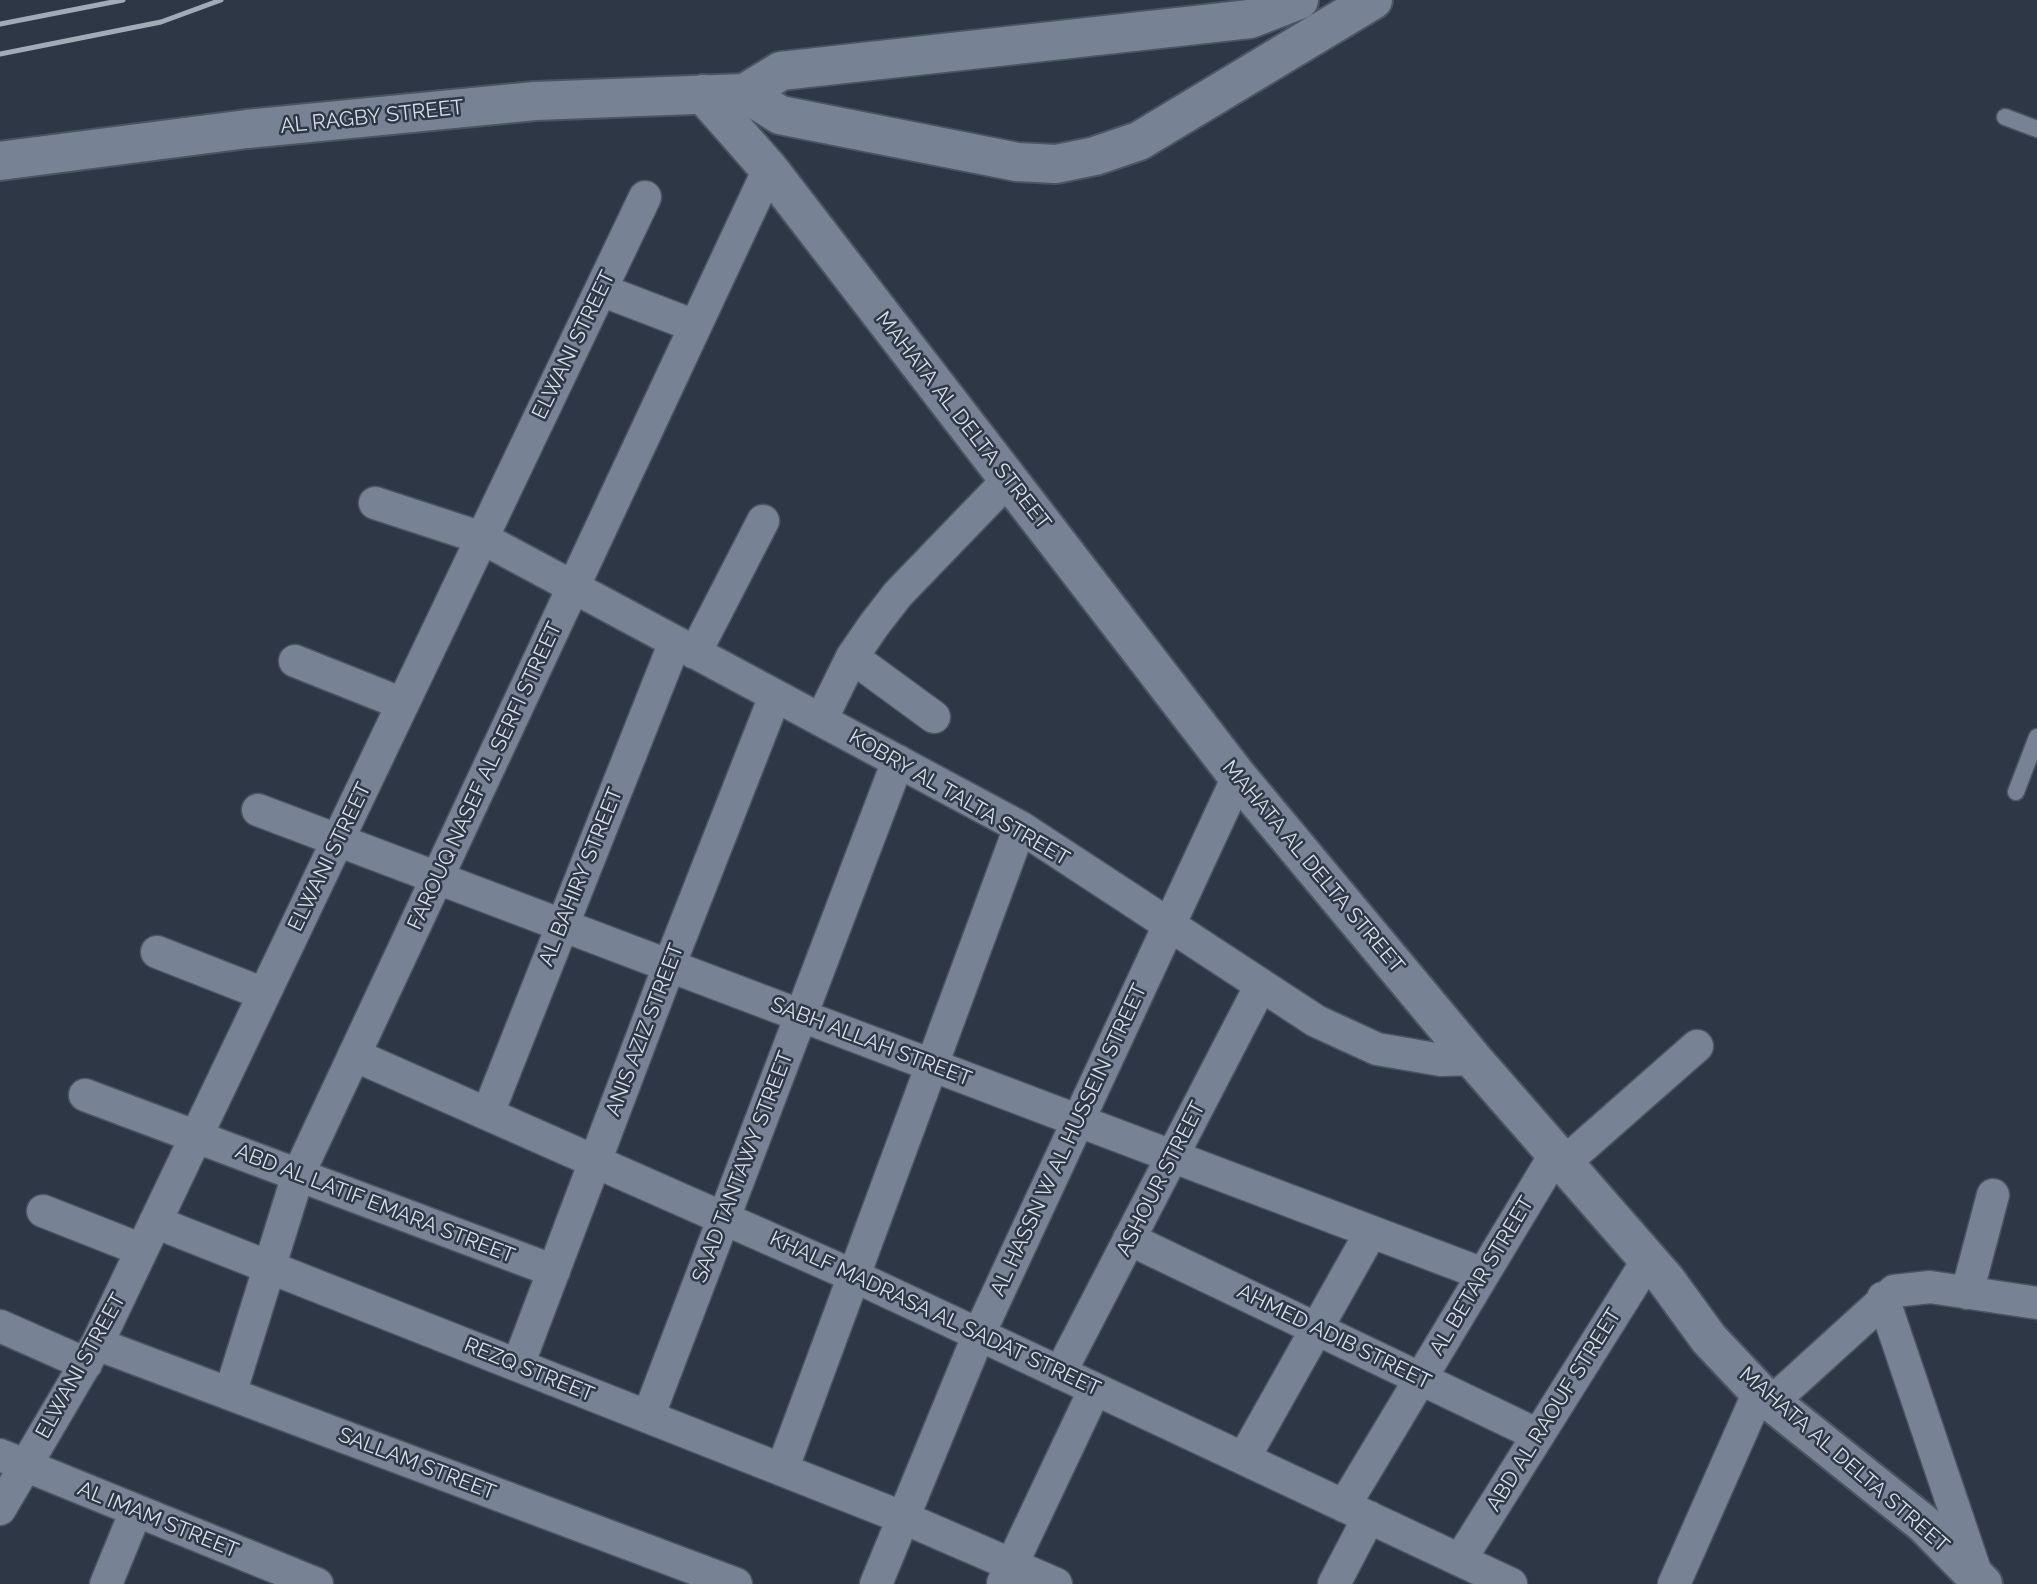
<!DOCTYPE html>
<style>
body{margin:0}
canvas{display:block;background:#2d3746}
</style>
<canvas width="2037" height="1584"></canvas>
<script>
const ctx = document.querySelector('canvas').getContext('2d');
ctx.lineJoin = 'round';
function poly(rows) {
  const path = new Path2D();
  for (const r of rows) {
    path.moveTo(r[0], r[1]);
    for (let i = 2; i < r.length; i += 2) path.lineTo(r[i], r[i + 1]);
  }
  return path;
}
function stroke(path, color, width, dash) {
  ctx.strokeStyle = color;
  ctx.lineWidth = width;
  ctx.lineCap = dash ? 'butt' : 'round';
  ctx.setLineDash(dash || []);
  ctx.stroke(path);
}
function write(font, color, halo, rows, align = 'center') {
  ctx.font = font + ' Raleway,sans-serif';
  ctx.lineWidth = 5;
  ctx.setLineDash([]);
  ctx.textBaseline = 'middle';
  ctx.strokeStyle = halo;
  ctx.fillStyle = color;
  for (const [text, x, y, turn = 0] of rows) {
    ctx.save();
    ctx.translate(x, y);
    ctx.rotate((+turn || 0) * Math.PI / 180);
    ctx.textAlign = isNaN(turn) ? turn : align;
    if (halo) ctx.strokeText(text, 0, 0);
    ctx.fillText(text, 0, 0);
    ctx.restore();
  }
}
const service = poly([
 [2005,117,2037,129],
 [2016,792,2037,737]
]);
const minor = poly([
 [601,290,695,326],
 [375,503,482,538,1020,827,1316,1021,1377,1049,1441,1060,1473,1059],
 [695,653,763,521],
 [852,657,934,717],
 [295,661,403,704],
 [821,720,852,657,874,625,898,594,1008,480],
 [258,810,1483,1274],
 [157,952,264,994],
 [354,1055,854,1276,1511,1584],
 [85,1095,554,1271],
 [488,1113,675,642],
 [1563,1164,1697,1046],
 [43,1211,142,1250],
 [155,1222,904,1518,1056,1584],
 [1129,1239,1538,1435],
 [1967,1293,1993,1195],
 [1883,1298,1977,1576],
 [0,1326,86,1364],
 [97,1344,736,1584],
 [518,1365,669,966,775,696],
 [1060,1373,1261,985],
 [230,1394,298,1175,769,169],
 [1772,1402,1894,1291,1930,1287,2037,1303],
 [648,1417,898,761],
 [0,1455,317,1584],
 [1244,1458,1371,1232],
 [782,1470,1020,827],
 [1344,1506,1555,1155],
 [0,1509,97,1344,645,197],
 [1460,1560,1648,1260],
 [1003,1583,1095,1389],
 [106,1584,136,1511],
 [876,1584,979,1334,1238,777],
 [1334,1584,1369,1517],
 [1674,1584,1759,1392]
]);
const tertiary = poly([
 [703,94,769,169,1238,777,1473,1059,1666,1280,1709,1339,1759,1392,1924,1524,1983,1584]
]);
const secondary = poly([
 [745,93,780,115,1017,162,1056,164,1095,156,1139,141,1373,0],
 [0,161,247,129,535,101,745,93,781,71,1250,19,1299,0]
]);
stroke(service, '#4c5461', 19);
stroke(minor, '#4c5461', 35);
stroke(tertiary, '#4c5461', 42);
stroke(secondary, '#4c5461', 42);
stroke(service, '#778394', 16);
stroke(minor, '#778394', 32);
stroke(tertiary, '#778394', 38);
stroke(secondary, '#778394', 38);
stroke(poly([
 [0,24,123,0],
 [0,54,161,22,221,0]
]), '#a2aab6', 5);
write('21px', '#d8dfe9', '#2d3746', [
 ["AL RAGBY STREET",372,117,-6],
 ["ELWANI STREET",574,345,-64],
 ["MAHATA AL DELTA STREET",963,421,52],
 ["FAROUQ NASEF AL SERFI STREET",485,776,-65],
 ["KOBRY AL TALTA STREET",959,798,30],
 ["ELWANI STREET",330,857,-64],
 ["MAHATA AL DELTA STREET",1313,867,50],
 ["AL BAHIRY STREET",581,877,-68],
 ["ANIS AZIZ STREET",645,1030,-69],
 ["SABH ALLAH STREET",871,1042,21],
 ["AL HASSN W AL HUSSEIN STREET",1069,1140,-65],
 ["SAAD TANTAWY STREET",743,1167,-69],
 ["ASHOUR STREET",1161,1179,-63],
 ["ABD AL LATIF EMARA STREET",375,1204,21],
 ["AL BETAR STREET",1482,1276,-59],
 ["KHALF MADRASA AL SADAT STREET",935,1314,25],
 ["AHMED ADIB STREET",1334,1337,26],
 ["ELWANI STREET",81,1366,-61],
 ["REZQ STREET",529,1370,22],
 ["ABD AL RAOUF STREET",1554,1410,-58],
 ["MAHATA AL DELTA STREET",1844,1460,41],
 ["SALLAM STREET",417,1464,21],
 ["AL IMAM STREET",158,1520,22]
]);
</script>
